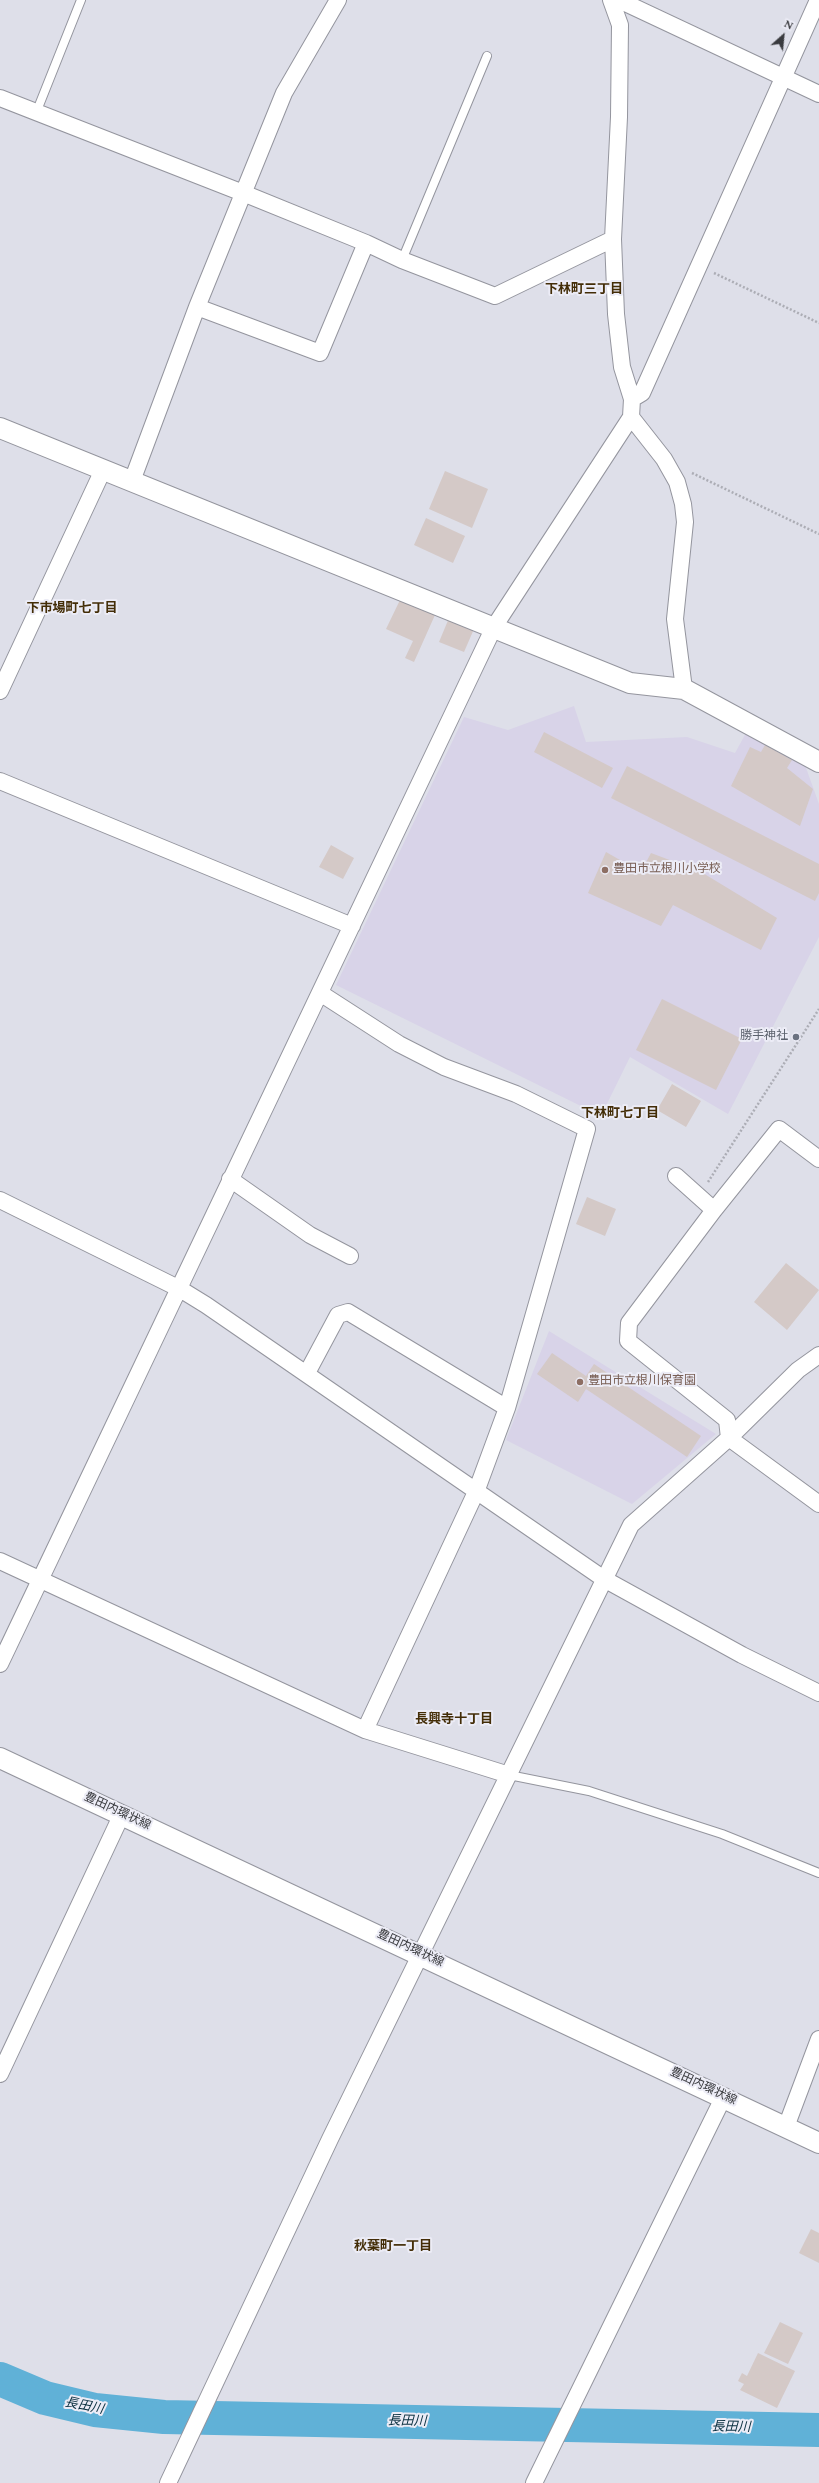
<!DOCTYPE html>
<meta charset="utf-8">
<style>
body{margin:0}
#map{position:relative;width:819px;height:2483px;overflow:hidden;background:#dedfe9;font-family:Spectral,serif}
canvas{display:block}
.north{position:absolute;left:763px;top:16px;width:40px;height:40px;-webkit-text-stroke:3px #ececf6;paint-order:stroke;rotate:27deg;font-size:11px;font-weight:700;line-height:16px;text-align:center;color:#393a3e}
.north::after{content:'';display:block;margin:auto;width:14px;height:18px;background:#393a3e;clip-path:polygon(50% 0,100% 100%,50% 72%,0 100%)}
</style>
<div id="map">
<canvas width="819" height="2483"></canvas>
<div class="north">N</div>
</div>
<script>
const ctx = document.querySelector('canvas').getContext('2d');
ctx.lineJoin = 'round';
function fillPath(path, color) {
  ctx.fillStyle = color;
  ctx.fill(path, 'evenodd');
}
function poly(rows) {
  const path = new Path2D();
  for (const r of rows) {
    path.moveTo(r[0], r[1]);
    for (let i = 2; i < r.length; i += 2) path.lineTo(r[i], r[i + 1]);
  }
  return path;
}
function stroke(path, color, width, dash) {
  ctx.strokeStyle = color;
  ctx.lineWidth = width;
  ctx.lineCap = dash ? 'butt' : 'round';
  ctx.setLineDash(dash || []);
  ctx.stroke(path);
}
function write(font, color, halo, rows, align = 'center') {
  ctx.font = font + ' Spectral,"Noto Sans JP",serif';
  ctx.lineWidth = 4;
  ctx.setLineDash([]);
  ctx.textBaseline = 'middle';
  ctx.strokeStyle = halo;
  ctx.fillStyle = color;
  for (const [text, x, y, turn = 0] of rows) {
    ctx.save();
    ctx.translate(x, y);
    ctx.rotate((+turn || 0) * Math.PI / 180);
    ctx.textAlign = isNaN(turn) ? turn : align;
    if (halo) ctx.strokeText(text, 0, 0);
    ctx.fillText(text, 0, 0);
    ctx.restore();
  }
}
fillPath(poly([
 [574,706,586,742,687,737,735,753,746,733,805,765,819,804,819,937,728,1114,630,1057,601,1116,336,985,464,717,508,730],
 [549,1331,716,1434,632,1504,506,1440]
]), '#d8d3e8');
stroke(poly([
 [0,2379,45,2398,95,2410,164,2417,819,2430]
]), '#60b1d7', 34);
fillPath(poly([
 [445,471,488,489,472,528,429,509],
 [426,518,465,536,453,563,414,545],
 [400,600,435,615,414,662,405,658,413,641,386,629],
 [449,618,474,629,464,652,439,642],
 [544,732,613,768,602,788,534,752],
 [765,745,792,760,787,768,813,789,800,826,731,786,750,747,761,752],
 [627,766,819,864,819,893,815,901,611,798],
 [331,845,354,858,343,879,319,867],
 [606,852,641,872,651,853,675,862,683,861,777,918,761,950,673,905,661,926,588,893],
 [662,999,742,1039,716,1090,636,1050],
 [672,1084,701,1101,686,1127,657,1110],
 [587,1197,616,1209,605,1236,576,1224],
 [786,1263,819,1290,787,1330,754,1302],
 [552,1353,586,1376,594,1364,701,1436,687,1457,586,1389,578,1402,537,1374],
 [811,2229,819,2233,819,2263,799,2253],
 [780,2322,803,2333,788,2364,764,2353],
 [758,2353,795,2371,777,2408,740,2390,744,2384,738,2381,742,2373,747,2376]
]), '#d4c9c7');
const service = poly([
 [36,113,81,0],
 [402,260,487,56],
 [509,1775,589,1791,722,1834,819,1873]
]);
const minor = poly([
 [619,0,819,94],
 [0,98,243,193,366,243,402,260,495,296,613,239],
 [197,307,320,353,366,243],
 [632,399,642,393,818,0],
 [631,417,664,459,677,482,683,504,685,522,675,619,684,689],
 [132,481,197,307,284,93,338,0],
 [0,691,103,470],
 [0,781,352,926],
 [320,993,399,1044,444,1067,516,1094,587,1129,507,1408,476,1492,365,1730],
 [819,1159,779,1129,714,1210,629,1323,628,1341,727,1420,729,1438,819,1504],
 [676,1176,714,1210],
 [230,1179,310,1235,350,1256],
 [0,1200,180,1289,206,1305,604,1579,742,1655,819,1693],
 [307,1373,338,1315,348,1312,507,1408],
 [0,1561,365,1730,509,1775],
 [0,1664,494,627,631,417,632,399,622,367,616,314,613,239,619,117,620,25,611,0],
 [0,2074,122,1814],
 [786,2127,819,2039],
 [168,2483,330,2139,631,1525,729,1438,798,1370,819,1355],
 [534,2483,724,2096]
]);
const tertiary = poly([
 [0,428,630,683,684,689,819,762],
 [0,1758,819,2143]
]);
stroke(service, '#94959e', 10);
stroke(minor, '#94959e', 18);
stroke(tertiary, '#94959e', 22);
stroke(poly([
 [714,273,819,323],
 [692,473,819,534],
 [708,1182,819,1009]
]), '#acadb5', 2.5, [2, 2]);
stroke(service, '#fff', 8);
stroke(minor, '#fff', 16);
stroke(tertiary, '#fff', 20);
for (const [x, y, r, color] of [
 [605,870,4,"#8d6e63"],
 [796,1037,4,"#6b7280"],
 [580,1382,4,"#8d6e63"]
]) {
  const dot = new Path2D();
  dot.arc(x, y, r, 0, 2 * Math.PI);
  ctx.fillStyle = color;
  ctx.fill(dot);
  stroke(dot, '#ececf6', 1.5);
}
write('12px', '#785e54', '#ececf6', [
 ["豊田市立根川小学校",613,870],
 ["豊田市立根川保育園",588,1382]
], 'left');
write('12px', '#5b616d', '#ececf6', [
 ["勝手神社",788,1037]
], 'right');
write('12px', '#393a3e', '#ececf6', [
 ["豊田内環状線",117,1812,25],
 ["豊田内環状線",410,1949,25],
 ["豊田内環状線",703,2087,25]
]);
write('bold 13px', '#432d07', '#ececf6', [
 ["下林町三丁目",584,290],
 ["下市場町七丁目",72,609],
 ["下林町七丁目",620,1114],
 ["長興寺十丁目",454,1720],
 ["秋葉町一丁目",393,2247]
]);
write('italic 13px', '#082e3e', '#ececf6', [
 ["長田川",84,2407,11],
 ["長田川",407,2422,1],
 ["長田川",731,2428,1]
]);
</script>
